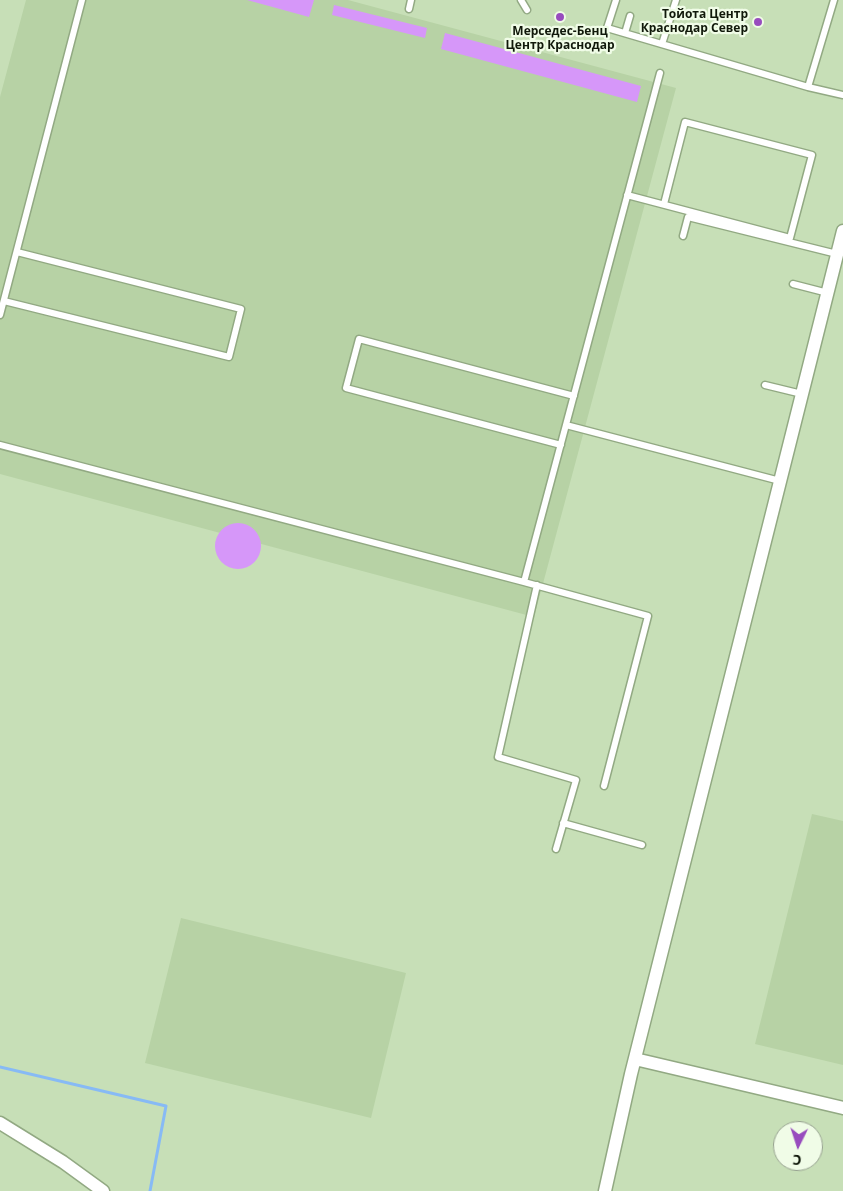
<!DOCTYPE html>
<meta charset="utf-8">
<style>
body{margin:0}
#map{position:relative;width:843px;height:1191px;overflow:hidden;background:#c7dfb7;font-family:"Open Sans",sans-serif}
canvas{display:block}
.north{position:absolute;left:773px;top:1121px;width:50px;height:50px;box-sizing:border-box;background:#f0fce7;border:1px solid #96a18f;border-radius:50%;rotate:184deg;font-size:14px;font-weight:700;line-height:20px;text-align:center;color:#10180a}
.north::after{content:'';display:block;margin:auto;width:18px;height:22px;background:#984cbe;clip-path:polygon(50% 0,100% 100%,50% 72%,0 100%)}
</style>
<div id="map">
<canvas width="843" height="1191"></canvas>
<div class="north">С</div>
</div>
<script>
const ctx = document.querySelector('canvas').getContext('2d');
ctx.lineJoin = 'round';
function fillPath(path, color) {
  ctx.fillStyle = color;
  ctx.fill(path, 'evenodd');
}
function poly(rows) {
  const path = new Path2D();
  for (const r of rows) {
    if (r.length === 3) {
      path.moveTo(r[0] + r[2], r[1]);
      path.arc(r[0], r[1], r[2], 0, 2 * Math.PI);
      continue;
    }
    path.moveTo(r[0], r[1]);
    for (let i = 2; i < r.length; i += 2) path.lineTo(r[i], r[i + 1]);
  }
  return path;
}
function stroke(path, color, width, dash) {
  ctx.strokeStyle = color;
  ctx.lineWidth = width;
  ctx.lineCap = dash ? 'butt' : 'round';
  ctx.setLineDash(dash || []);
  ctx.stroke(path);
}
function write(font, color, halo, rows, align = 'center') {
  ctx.font = font + ' "Open Sans",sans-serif';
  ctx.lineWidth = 4.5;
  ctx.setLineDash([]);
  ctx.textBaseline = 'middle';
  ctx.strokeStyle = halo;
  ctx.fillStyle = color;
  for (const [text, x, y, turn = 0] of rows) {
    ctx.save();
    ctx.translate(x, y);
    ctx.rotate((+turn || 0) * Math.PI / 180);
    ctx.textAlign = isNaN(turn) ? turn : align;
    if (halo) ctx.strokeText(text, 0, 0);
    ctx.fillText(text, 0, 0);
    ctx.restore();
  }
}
fillPath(poly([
 [26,0,348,0,676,88,534,617,0,474,0,97],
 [812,814,843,821,843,1065,755,1044],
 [181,918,406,973,371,1118,145,1063]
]), '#b7d2a5');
fillPath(poly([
 [247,0,314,0,309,17],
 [334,5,427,28,425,38,332,15],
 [445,33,641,86,637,102,441,49],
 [238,546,23]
]), '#d697f9');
stroke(poly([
 [0,1067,166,1106,150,1191]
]), '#87baf5', 3);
const lane = poly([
 [521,0,527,10],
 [616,0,607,28,808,87,843,95],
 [409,9,411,0],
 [625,33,630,16],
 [662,44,676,0],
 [808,87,834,0],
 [627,195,790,238,812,155,685,122,664,204],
 [683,236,688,217,837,254],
 [793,284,828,293],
 [4,301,229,357,241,309,17,252],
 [0,315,82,0],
 [765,385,802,394],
 [566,425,780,481],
 [0,445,524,582,660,73],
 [561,445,346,388,359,339,574,396],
 [524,582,648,616,604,786],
 [537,585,498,757,576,780,556,849],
 [563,823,642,845]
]);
const street = poly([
 [635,1059,843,1108],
 [0,1123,63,1162,103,1191],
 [605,1191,631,1074,843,231]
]);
stroke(lane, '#92a983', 9);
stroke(street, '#92a983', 15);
stroke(lane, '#fff', 6);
stroke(street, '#fff', 12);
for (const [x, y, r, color] of [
 [560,17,5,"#984cbe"],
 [758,22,5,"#984cbe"]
]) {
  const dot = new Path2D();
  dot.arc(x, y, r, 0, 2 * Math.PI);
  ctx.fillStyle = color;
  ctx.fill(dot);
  stroke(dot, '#f0fce7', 2);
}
write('bold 12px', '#10180a', '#f0fce7', [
 ["Тойота Центр",748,15],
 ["Краснодар Север",748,29],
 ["Мерседес-Бенц",560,32,"center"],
 ["Центр Краснодар",560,46,"center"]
], 'right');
</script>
